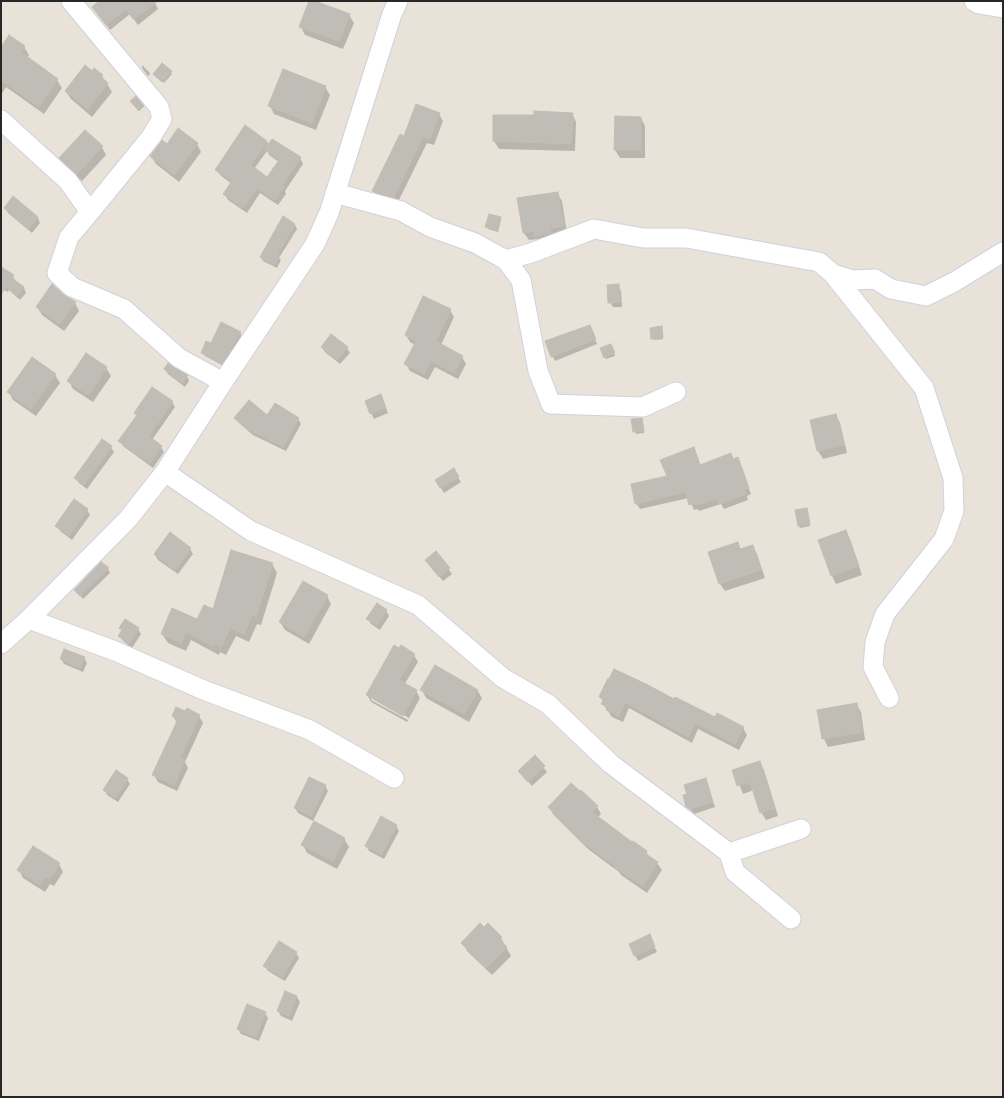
<!DOCTYPE html>
<style>
body{margin:0}
#map{position:relative;width:1004px;height:1098px;overflow:hidden;background:#e8e2d9;font-family:"Noto Sans",sans-serif}
canvas{display:block}
.frame{position:absolute;inset:0;border:2px solid #272727;pointer-events:none}
</style>
<div id="map">
<canvas width="1004" height="1098"></canvas>
<div class="frame"></div>
</div>
<script>
const ctx = document.querySelector('canvas').getContext('2d');
ctx.lineJoin = 'round';
function fillPath(path, color) {
  ctx.fillStyle = color;
  ctx.fill(path, 'evenodd');
}
function poly(rows) {
  const path = new Path2D();
  for (const r of rows) {
    path.moveTo(r[0], r[1]);
    for (let i = 2; i < r.length; i += 2) path.lineTo(r[i], r[i + 1]);
  }
  return path;
}
function stroke(path, color, width, dash) {
  ctx.strokeStyle = color;
  ctx.lineWidth = width;
  ctx.lineCap = dash ? 'butt' : 'round';
  ctx.setLineDash(dash || []);
  ctx.stroke(path);
}
fillPath(poly([
 [154,1,158,9,138,25,130,14,110,30,93,7],
 [349,15,354,23,343,49,305,35,301,27],
 [24,47,29,55,26,58,57,80,62,88,44,114,6,87,1,95,1,49],
 [142,65,149,72,150,74,148,76,142,68],
 [92,72,102,76,112,92,92,117,71,99,66,92],
 [171,72,172,74,164,83,155,74],
 [325,87,330,95,316,130,274,114,270,106],
 [439,114,443,121,434,145,427,143,397,204,378,198,374,191,401,135,405,138],
 [572,114,576,122,575,151,499,149,494,141,535,116],
 [641,118,645,126,645,158,620,158,615,150],
 [245,127,267,142,269,145,300,158,303,164,285,191,286,194,278,205,260,193,247,213,228,200,225,195,232,184,220,175,217,170],
 [267,151,269,155,279,162,268,179,254,169],
 [197,144,201,152,179,182,156,164,151,156,167,145],
 [102,147,106,155,82,181,65,166,61,158],
 [557,193,562,201,567,234,540,243,538,239,529,240,524,233],
 [13,198,38,218,40,223,32,233,8,213,5,208],
 [500,218,501,220,498,232,488,229,486,227],
 [295,225,297,229,279,258,281,260,277,268,263,261,261,257],
 [13,276,15,281,24,288,26,293,20,300,9,290,8,292,1,288],
 [618,286,621,291,622,307,613,307,610,302],
 [64,296,75,303,79,311,64,331,42,315,37,307],
 [450,310,454,317,441,345,462,357,466,364,458,379,435,367,428,380,410,371,406,364,415,345,410,342,406,335],
 [590,326,597,344,555,361,552,356],
 [662,329,663,339,654,340,652,338],
 [240,333,242,336,224,366,205,356,203,353,211,344],
 [322,347,347,348,350,353,340,364,325,352],
 [612,347,615,356,606,359,605,357],
 [106,368,111,376,93,402,73,389,69,381],
 [165,369,187,376,189,381,185,387,168,374],
 [55,375,60,383,36,416,13,400,9,392],
 [383,401,388,413,374,419,366,402],
 [172,402,175,407,152,440,161,447,164,452,153,468,123,446,120,441,137,416,136,413],
 [836,415,840,423,847,453,823,459,818,451,811,421],
 [268,417,298,419,301,424,286,451,253,435,239,423,236,418],
 [633,420,642,422,644,433,636,434],
 [111,447,114,452,87,489,79,483,76,478],
 [696,455,701,466,731,455,734,460,737,459,751,494,747,496,748,500,724,509,721,504,699,511,698,509,694,510,689,498,640,509,636,503],
 [453,470,461,482,444,493,436,480],
 [87,510,90,515,72,540,60,531,57,526],
 [807,512,810,526,800,528,799,526],
 [845,531,850,539,862,575,836,584,832,576,819,540],
 [737,544,741,550,752,546,757,554,765,578,725,591,720,584],
 [190,549,193,554,178,574,158,560,155,555],
 [436,552,452,574,443,581,430,565],
 [272,564,277,573,261,625,257,624,249,642,236,636,226,655,220,652,219,655,191,640,186,651,168,643,162,634,198,620,213,611],
 [108,569,110,573,83,599,75,590],
 [327,596,331,604,309,644,285,630,280,622],
 [386,610,389,616,380,630,371,624,368,619],
 [125,621,138,629,141,634,132,648,123,641,120,636],
 [414,655,418,662,404,685,416,691,420,698,407,722,371,702,367,695],
 [371,697,409,718,408,720,371,700],
 [84,658,87,663,83,672,64,664,61,659],
 [422,690,477,690,482,698,469,722,426,698],
 [600,697,674,701,743,728,747,735,739,750,698,729,692,743,629,708,623,722,612,717,603,704,604,702],
 [856,704,861,712,865,740,828,747,824,739],
 [173,716,199,716,203,723,185,762,188,768,177,791,158,782,154,775,177,723],
 [535,757,547,772,532,786,520,772],
 [759,762,764,770,778,816,766,820,761,812,754,790,743,794,734,771],
 [127,779,130,784,118,802,107,795,105,790],
 [705,780,715,807,694,814,687,806,688,795],
 [325,786,328,791,313,821,298,813,295,808],
 [549,807,597,807,601,814,597,818,632,844,646,852,650,858,657,863,662,870,647,893,621,875,619,872,588,849,553,814],
 [396,826,399,831,384,859,369,851,366,846],
 [344,839,349,847,337,869,307,853,303,845],
 [59,864,63,872,54,886,50,884,45,892,23,878,19,870],
 [488,925,501,938,511,956,492,975,467,951,463,943],
 [650,939,657,952,638,961,630,944],
 [296,953,299,958,285,981,268,971,265,966],
 [286,993,297,997,300,1002,292,1021,281,1016,278,1011],
 [265,1013,268,1018,259,1041,241,1034,238,1029]
]), '#0003');
const building = poly([
 [99,1,158,1,133,19,126,9,106,25,92,7,99,1],
 [309,1,315,1,350,14,339,41,299,27,309,1],
 [9,35,25,46,21,52,58,79,39,107,1,80,1,47,9,35],
 [162,63,172,71,162,82,153,74,162,63],
 [85,65,92,71,94,68,103,75,101,77,108,83,88,109,65,91,85,65],
 [283,69,326,86,312,123,268,106,283,69],
 [136,96,144,106,139,111,130,101,136,96],
 [416,104,440,113,430,139,423,136,394,197,372,191,400,134,404,136,416,104],
 [534,111,573,113,571,144,493,141,493,115,534,115,534,111],
 [615,116,641,117,641,150,614,150,615,116],
 [245,125,267,141,251,165,267,177,279,160,264,149,272,139,301,157,282,186,284,187,275,200,257,188,243,208,223,194,232,181,215,170,245,125],
 [178,128,198,143,174,175,150,156,162,140,167,144,178,128],
 [85,130,103,146,77,174,59,158,85,130],
 [558,192,564,226,550,228,551,233,534,236,534,231,523,233,517,198,558,192],
 [13,196,38,217,29,229,4,208,13,196],
 [489,214,501,217,497,230,485,227,489,214],
 [283,216,295,224,278,254,279,255,275,265,260,257,283,216],
 [1,267,14,275,12,278,24,287,17,296,6,287,1,295,1,267],
 [52,284,64,295,76,302,59,324,36,307,52,284],
 [619,284,620,302,608,303,607,285,619,284],
 [423,296,451,309,436,341,463,356,454,373,431,361,424,374,404,364,416,341,405,335,423,296],
 [221,322,241,332,222,363,201,353,206,341,211,343,221,322],
 [590,325,596,339,551,357,545,341,590,325],
 [662,326,663,337,651,339,650,328,662,326],
 [331,334,348,347,337,360,321,347,331,334],
 [611,344,615,353,604,358,600,348,611,344],
 [86,353,107,367,89,395,67,381,86,353],
 [32,357,56,374,31,409,7,392,32,357],
 [168,363,188,375,182,383,164,369,168,363],
 [152,387,173,401,149,436,162,446,150,463,118,441,137,415,134,413,152,387],
 [381,394,386,408,370,414,365,401,381,394],
 [249,400,267,415,275,403,299,418,283,447,249,430,234,418,249,400],
 [836,414,844,445,817,451,810,420,836,414],
 [642,418,644,431,633,432,631,419,642,418],
 [102,439,112,446,84,485,74,478,102,439],
 [694,447,700,465,731,453,733,459,738,457,749,488,744,489,746,494,719,504,717,499,695,505,694,503,689,505,685,492,635,504,631,484,667,476,660,460,694,447],
 [454,468,459,477,440,488,435,480,454,468],
 [74,499,88,509,69,536,55,526,74,499],
 [807,508,810,524,798,526,795,510,807,508],
 [846,530,859,566,831,576,818,540,846,530],
 [170,532,191,548,175,570,154,554,170,532],
 [738,542,740,549,753,545,761,570,719,584,708,552,738,542],
 [231,550,273,563,256,617,252,615,244,634,230,628,221,647,215,644,214,647,186,632,181,643,161,634,172,608,197,619,204,605,213,609,231,550],
 [436,551,450,568,439,577,425,560,436,551],
 [101,562,109,568,80,596,74,590,101,562],
 [303,581,328,595,304,637,279,622,303,581],
 [377,603,387,610,377,625,366,619,377,603],
 [125,619,139,628,129,644,118,636,122,630,119,628,125,619],
 [394,645,399,648,401,645,415,654,399,680,417,690,403,716,366,695,394,645],
 [64,649,85,657,80,668,60,659,64,649],
 [435,665,478,690,464,714,420,690,435,665],
 [614,669,648,685,674,699,675,697,715,717,717,713,744,727,735,744,695,723,688,737,625,702,619,716,606,710,608,707,601,704,604,699,599,697,608,678,609,679,614,669],
 [857,703,862,732,822,739,817,710,857,703],
 [176,707,185,711,187,708,200,715,180,758,185,760,174,785,152,775,178,719,172,716,176,707],
 [535,755,545,766,528,782,518,771,535,755],
 [760,761,775,808,760,813,750,782,737,786,732,770,760,761],
 [116,770,128,778,115,798,103,790,116,770],
 [309,777,326,785,311,816,294,808,309,777],
 [706,778,713,802,690,809,686,807,683,795,687,794,684,785,706,778],
 [571,783,580,791,581,790,598,806,592,812,632,842,633,841,647,851,646,854,658,862,643,886,615,868,616,867,583,842,548,807,571,783],
 [381,816,397,825,381,855,365,846,381,816],
 [314,821,345,838,333,861,301,845,314,821],
 [33,846,60,863,49,879,45,877,40,885,17,870,33,846],
 [480,923,484,927,488,923,502,937,499,939,507,947,486,968,461,943,480,923],
 [650,934,655,947,634,956,629,944,650,934],
 [279,941,297,952,282,977,263,966,279,941],
 [285,991,297,996,289,1016,277,1011,285,991],
 [247,1004,266,1012,256,1037,237,1029,247,1004]
]);
fillPath(building, '#c0bcb6');
stroke(building, '#c2beb4', 1);
const minor = poly([
 [71,1,159,107,162,119,151,137,90,212],
 [974,1,979,4,1003,8],
 [1,120,68,181,90,212,69,237,57,273,72,287,124,309,179,358,223,382],
 [335,193,401,211,430,227,475,243,506,260,531,253,594,229,643,238,686,238,819,262,833,274,853,280,875,279,891,289,926,296,954,282,1003,252],
 [506,260,521,280,538,371,551,404,643,407,676,392],
 [833,274,924,388,953,478,954,511,944,539,885,614,875,642,873,667,889,698],
 [165,472,251,531,418,605,503,678,548,704,611,764,729,853,735,872,791,919],
 [29,619,115,651,206,691,310,730,394,778],
 [1,644,29,619,128,519,165,472,223,382,315,244,329,213,392,14,398,1],
 [729,853,801,829]
]);
stroke(minor, '#cfd1de', 21);
stroke(minor, '#fff', 19);
</script>
